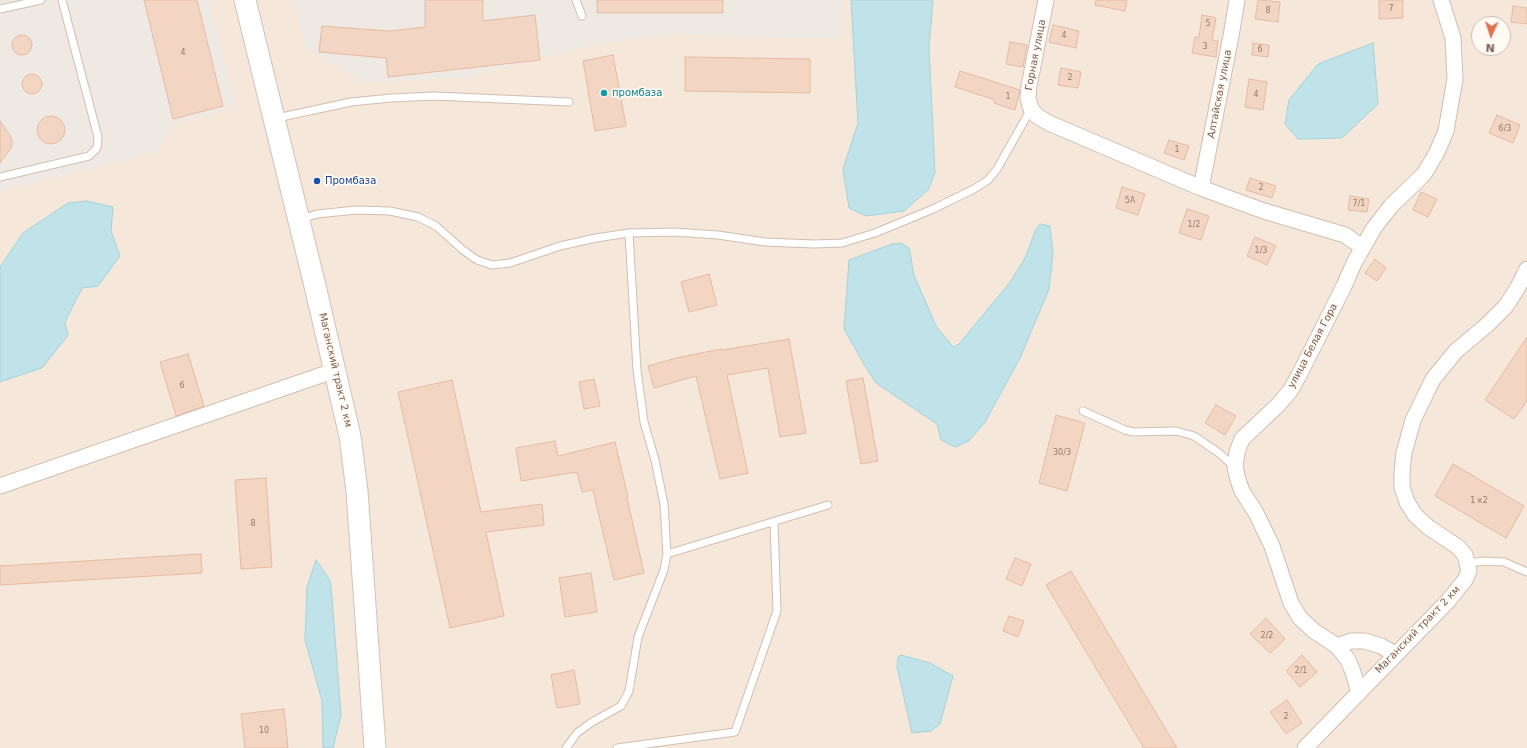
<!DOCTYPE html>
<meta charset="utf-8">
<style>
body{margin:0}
#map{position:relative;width:1527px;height:748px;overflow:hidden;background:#fdf6ec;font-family:"DejaVu Sans",sans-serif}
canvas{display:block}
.north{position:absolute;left:1471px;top:16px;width:40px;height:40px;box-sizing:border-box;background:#fffaf3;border:1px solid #cabbb1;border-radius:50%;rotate:183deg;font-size:11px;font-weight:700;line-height:16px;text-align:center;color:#7a5c4d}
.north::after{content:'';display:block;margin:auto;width:14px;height:18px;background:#e76f51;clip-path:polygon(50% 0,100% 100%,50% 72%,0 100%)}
</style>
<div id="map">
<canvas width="1527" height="748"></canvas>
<div class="north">N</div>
</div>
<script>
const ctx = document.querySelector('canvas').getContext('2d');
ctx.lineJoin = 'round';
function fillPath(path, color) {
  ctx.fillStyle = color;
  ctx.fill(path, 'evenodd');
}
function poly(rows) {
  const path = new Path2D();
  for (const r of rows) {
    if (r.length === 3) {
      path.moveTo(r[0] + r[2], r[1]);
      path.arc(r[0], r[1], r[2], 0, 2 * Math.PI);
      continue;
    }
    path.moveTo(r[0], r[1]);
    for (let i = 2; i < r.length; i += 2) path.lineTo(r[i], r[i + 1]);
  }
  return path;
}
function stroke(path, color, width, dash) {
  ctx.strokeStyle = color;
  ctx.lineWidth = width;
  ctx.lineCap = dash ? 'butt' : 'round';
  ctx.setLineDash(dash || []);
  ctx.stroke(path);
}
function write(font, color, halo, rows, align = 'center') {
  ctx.font = font + ' "DejaVu Sans",sans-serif';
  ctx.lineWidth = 3.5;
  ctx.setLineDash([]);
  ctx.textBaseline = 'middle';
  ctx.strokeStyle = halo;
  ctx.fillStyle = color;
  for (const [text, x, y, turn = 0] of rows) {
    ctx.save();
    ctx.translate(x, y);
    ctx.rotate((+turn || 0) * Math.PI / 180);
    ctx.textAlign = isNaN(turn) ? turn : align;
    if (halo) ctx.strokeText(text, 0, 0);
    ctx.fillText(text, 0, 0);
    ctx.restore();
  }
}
fillPath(poly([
 [0,0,1527,0,1527,748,0,748],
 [1479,24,1503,24,1503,48,1479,48]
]), '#f5e8da');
fillPath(poly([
 [0,0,209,0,236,107,172,125,158,151,0,191],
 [294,0,842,0,841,38,787,38,672,34,589,45,467,78,362,82,306,48]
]), '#efe9e4');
const water = poly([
 [851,0,933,0,929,47,935,173,928,190,904,211,866,216,849,208,843,169,858,123,851,0],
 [1373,43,1378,104,1342,138,1298,139,1285,124,1289,100,1318,64,1373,43],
 [87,201,113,207,111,231,120,256,98,286,82,288,65,322,68,335,42,368,0,382,0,267,23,233,68,203,87,201],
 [1040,224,1050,226,1053,253,1049,289,1020,358,985,422,969,441,955,447,941,440,937,424,876,383,865,366,844,329,849,260,892,244,901,243,909,248,914,275,936,326,953,347,959,344,1011,281,1026,256,1035,231,1040,224],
 [316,560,330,580,332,598,341,715,333,748,323,748,322,701,305,640,307,587,316,560],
 [901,655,930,663,953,676,940,724,931,731,912,733,897,667,898,657,901,655]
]);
fillPath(water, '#bfe3e8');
stroke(water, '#a5d3da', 1);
const building = poly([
 [144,0,197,0,223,106,173,119,144,0],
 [425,0,483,0,483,21,535,15,540,60,388,77,386,58,319,52,322,26,389,31,425,27,425,0],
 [597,0,723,0,723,13,597,13,597,0],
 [1096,0,1127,0,1125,11,1095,5,1096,0],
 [1258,0,1280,2,1278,22,1255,19,1258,0],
 [1379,0,1403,0,1403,18,1379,19,1379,0],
 [1513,6,1527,8,1527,24,1511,22,1513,6],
 [1202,15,1216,18,1212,40,1218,41,1216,57,1192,53,1195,37,1199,37,1202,15],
 [1053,25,1079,31,1076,48,1049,42,1053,25],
 [22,45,10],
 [1010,42,1027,45,1023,67,1006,64,1010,42],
 [1253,43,1269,45,1268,57,1252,55,1253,43],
 [613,55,626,126,595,131,583,61,613,55],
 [685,57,810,59,810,93,685,91,685,57],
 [1061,68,1081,72,1078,88,1058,85,1061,68],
 [960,71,1020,90,1015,110,994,103,995,100,955,87,960,71],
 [32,84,10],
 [1249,79,1267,82,1263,110,1245,107,1249,79],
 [1497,115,1520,125,1513,143,1489,133,1497,115],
 [51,130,14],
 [0,121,11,137,12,143,11,148,0,163,0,121],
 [1169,140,1189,146,1184,160,1164,153,1169,140],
 [1250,178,1276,186,1272,198,1246,190,1250,178],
 [1122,187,1145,194,1138,215,1116,208,1122,187],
 [1421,192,1437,199,1428,217,1413,210,1421,192],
 [1350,196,1369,199,1367,212,1348,210,1350,196],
 [1187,209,1209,216,1201,240,1179,233,1187,209],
 [1255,237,1276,246,1267,265,1247,256,1255,237],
 [1375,259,1386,268,1377,281,1365,273,1375,259],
 [709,274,717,305,689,312,681,282,709,274],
 [1527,337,1527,401,1514,419,1485,400,1527,337],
 [789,339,806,433,780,437,768,368,727,375,748,473,720,479,696,376,654,388,648,366,676,358,721,349,722,350,789,339],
 [188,354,204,406,176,416,160,362,188,354],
 [863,378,878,461,861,464,846,381,863,378],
 [594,379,600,406,584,409,579,382,594,379],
 [452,380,481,512,542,504,544,525,486,532,504,616,450,628,398,392,452,380],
 [1216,405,1236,416,1225,435,1205,423,1216,405],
 [1056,415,1085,423,1067,491,1039,483,1056,415],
 [555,441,558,456,615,442,628,497,627,498,644,573,614,580,593,490,582,492,577,472,521,481,516,448,555,441],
 [1453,464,1524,506,1506,538,1435,496,1453,464],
 [266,478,272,567,241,569,235,480,266,478],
 [201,554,202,573,0,585,0,566,201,554],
 [1015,558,1031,564,1022,586,1006,579,1015,558],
 [1071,571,1177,748,1144,748,1046,585,1071,571],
 [591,573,597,612,565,617,559,578,591,573],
 [1009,616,1024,621,1018,637,1003,631,1009,616],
 [1266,618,1285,639,1270,653,1250,634,1266,618],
 [1302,655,1317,672,1300,687,1286,671,1302,655],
 [574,670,580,704,557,708,551,675,574,670],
 [1287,700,1302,723,1286,734,1270,712,1287,700],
 [284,709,288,748,245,748,241,714,284,709]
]);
fillPath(building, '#f3d5c3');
stroke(building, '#e6bba3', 1);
const service = poly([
 [576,0,582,16],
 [0,9,41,0],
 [277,118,351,102,391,98,434,96,569,102],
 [0,177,89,156,97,148,98,137,62,0],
 [301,219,317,214,356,210,390,211,418,217,436,226,463,250,477,260,492,265,510,263,560,246,596,238,629,233,674,232,718,235,765,242,814,244,842,243,875,233,933,209,974,189,988,180,997,169,1031,109],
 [1083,411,1125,430,1134,432,1176,431,1194,436,1219,453,1235,467],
 [667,554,828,505],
 [1468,563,1485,561,1504,562,1527,572],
 [566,748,577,733,592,722,621,706,629,691,638,637,664,570,667,554,664,504,655,460,644,422,637,370,629,233],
 [617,748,735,732,777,611,774,522]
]);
const minor = poly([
 [1046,0,1029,86,1028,98,1031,109,1037,116,1049,123,1201,188,1264,211,1345,235,1362,247],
 [1201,188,1231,36,1237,0],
 [0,486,336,370],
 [1337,646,1351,641,1365,641,1381,646,1395,654],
 [1359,693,1353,672,1348,660,1337,646,1314,631,1300,618,1291,603,1272,546,1256,513,1242,491,1238,480,1235,467,1237,452,1242,439,1278,405,1290,391,1298,377,1344,286,1354,263,1374,228,1391,206,1424,174,1436,154,1446,131,1455,79,1453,38,1441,0],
 [1305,748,1448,601,1465,580,1469,571,1465,555,1458,547,1428,527,1415,515,1407,502,1402,487,1402,472,1404,453,1413,420,1433,379,1456,351,1487,325,1506,306,1517,289,1527,269]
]);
const secondary = poly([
 [245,0,315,286,350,436,357,491,375,748]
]);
stroke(service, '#d1beb0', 9);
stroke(minor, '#d1beb0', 17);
stroke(secondary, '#d6c0b0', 23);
stroke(service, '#fff', 7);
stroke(minor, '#fff', 15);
stroke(secondary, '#fff', 21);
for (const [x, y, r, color] of [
 [604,93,4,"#0f9aa8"],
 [317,181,4,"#1a4fb4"]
]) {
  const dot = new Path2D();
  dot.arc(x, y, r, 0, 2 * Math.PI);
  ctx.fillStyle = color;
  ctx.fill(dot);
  stroke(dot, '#fffaf3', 1.5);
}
write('8px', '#987a6a', null, [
 ["7",1391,9],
 ["8",1268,11],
 ["5",1208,24],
 ["4",1064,36],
 ["3",1205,47],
 ["6",1260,50],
 ["4",183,53],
 ["2",1070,78],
 ["4",1256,95],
 ["1",1008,97],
 ["6/3",1505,129],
 ["1",1177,150],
 ["2",1261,188],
 ["5А",1130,201],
 ["7/1",1359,204],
 ["1/2",1194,225],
 ["1/3",1261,251],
 ["6",182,386],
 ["30/3",1062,453],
 ["1 к2",1479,501],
 ["8",253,524],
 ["2/2",1267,636],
 ["2/1",1301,671],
 ["2",1286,717],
 ["10",264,731]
]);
write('10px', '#7a5c4d', '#fffaf3', [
 ["Горная улица",1036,55,-79],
 ["Алтайская улица",1220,94,-79],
 ["улица Белая Гора",1313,346,-62],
 ["Маганский тракт 2 км",335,370,77],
 ["Маганский тракт 2 км",1418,630,-46]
]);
write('10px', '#0d838f', '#fffaf3', [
 ["промбаза",612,93]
], 'left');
write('10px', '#164399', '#fffaf3', [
 ["Промбаза",325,181]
], 'left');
</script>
